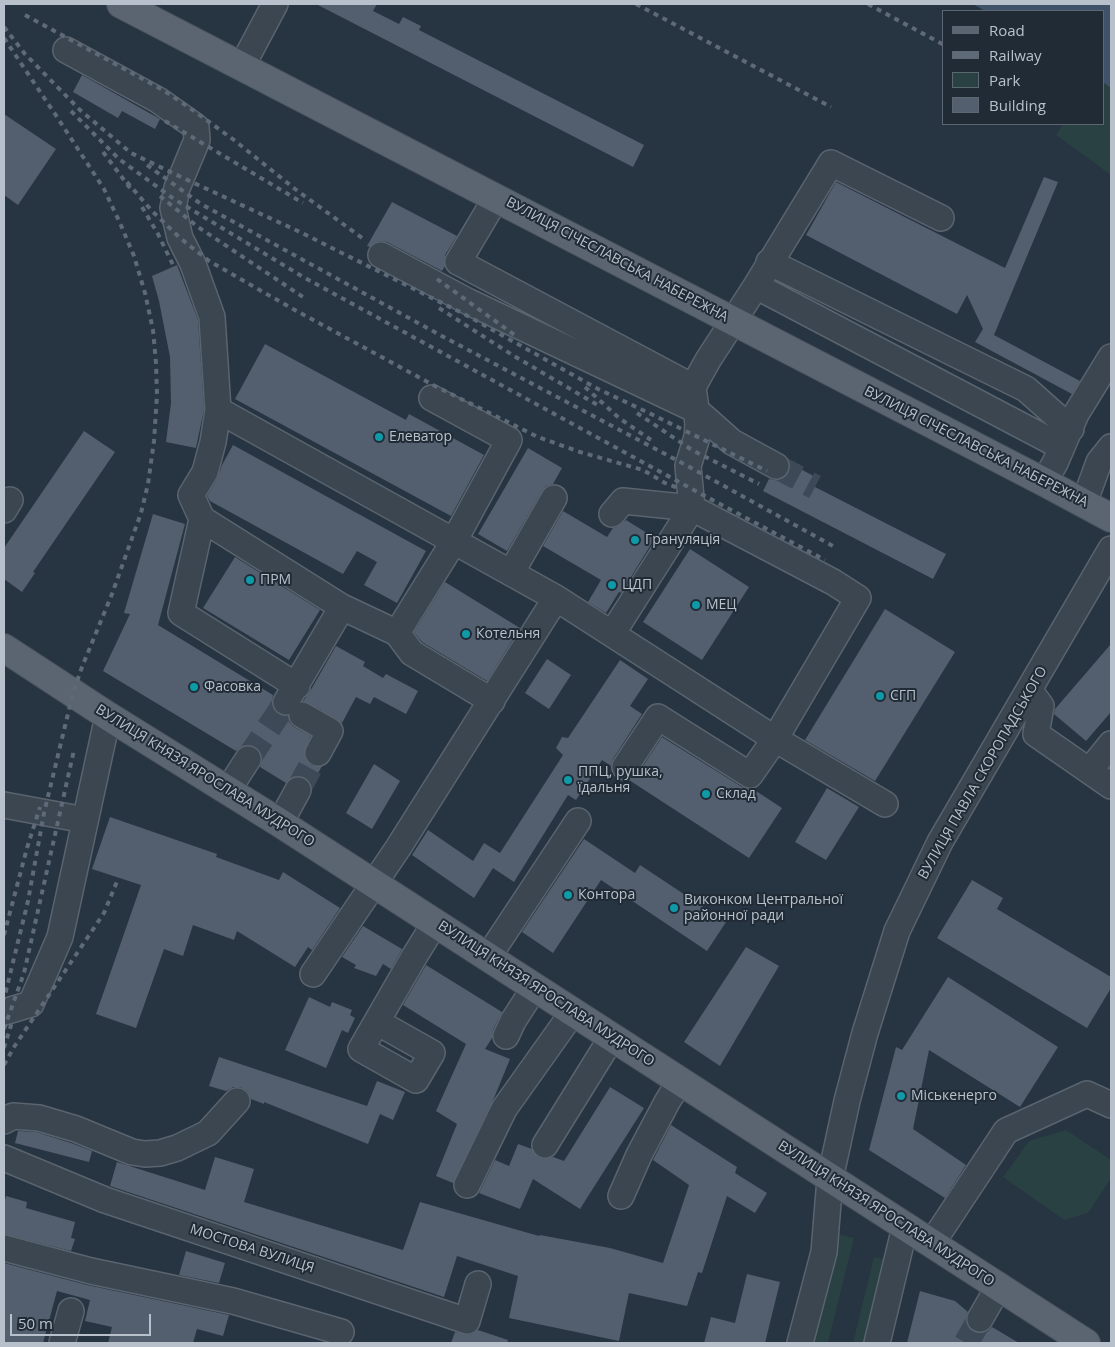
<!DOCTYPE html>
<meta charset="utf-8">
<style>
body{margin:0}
#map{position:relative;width:1115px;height:1347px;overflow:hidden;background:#273441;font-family:"Open Sans",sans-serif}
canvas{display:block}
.frame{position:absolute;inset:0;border:5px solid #b8c1cb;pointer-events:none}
.legend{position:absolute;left:942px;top:10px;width:162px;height:115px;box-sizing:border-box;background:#202b36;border:1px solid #5d6772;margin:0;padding:6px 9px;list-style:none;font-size:15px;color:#b8c1cb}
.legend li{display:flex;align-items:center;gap:10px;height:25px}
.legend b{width:25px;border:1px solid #5d6772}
.scale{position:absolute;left:10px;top:1314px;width:141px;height:22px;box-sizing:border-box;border:2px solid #b8c1cb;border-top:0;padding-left:6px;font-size:15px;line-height:18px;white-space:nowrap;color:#b8c1cb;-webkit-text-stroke:4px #202b36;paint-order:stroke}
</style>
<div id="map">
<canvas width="1115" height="1347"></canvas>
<div class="frame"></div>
<ul class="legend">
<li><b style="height:6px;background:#5a6571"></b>Road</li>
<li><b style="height:6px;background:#5e6a78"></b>Railway</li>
<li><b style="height:14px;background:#294142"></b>Park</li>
<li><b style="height:14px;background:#535f6e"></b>Building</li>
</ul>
<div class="scale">50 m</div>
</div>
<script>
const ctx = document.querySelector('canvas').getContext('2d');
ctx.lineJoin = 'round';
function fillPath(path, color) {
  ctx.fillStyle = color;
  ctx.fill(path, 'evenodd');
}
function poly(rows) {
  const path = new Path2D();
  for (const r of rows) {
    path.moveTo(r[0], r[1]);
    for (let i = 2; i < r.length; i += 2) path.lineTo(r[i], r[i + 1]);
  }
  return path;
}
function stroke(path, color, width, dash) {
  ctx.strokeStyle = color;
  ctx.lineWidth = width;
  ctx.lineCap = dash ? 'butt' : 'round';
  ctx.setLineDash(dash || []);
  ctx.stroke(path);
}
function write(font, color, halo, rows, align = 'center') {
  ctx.font = font + ' "Open Sans",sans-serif';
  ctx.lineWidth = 4;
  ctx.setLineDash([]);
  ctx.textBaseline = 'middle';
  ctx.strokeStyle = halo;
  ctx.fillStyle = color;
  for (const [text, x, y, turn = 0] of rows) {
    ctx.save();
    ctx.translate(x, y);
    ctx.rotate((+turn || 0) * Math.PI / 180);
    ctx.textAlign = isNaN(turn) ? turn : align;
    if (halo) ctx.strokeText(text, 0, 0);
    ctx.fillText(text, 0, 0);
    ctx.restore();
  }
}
fillPath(poly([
 [1104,83,1111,88,1111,175,1056,135,1063,124,1104,124],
 [1066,1130,1111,1160,1111,1178,1088,1213,1064,1220,1003,1177,1029,1141],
 [838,1234,854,1238,828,1343,811,1343],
 [874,1257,890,1260,869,1343,853,1343]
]), '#294142');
fillPath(poly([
 [973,4,1111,4,1111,88,1104,83,1104,11,985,11]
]), '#3e5369');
fillPath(poly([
 [316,4,377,4,373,11,399,24,403,17,421,26,419,30,644,145,633,167],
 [82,75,160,119,155,129,122,111,118,118,73,92],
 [4,114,56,149,18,205,4,195],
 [1044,177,1058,182,994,335,1080,381,1072,394,975,342,983,329,967,295,957,314,806,235,836,182,1005,268],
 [392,202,457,236,445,255,445,266,442,271,387,242,380,241,374,243,370,247,367,246],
 [177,265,198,320,204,409,196,448,166,442,171,403,170,357,159,301,152,276],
 [265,344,406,420,409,414,484,455,451,516,235,399],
 [84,431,115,452,33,572,35,573,22,592,4,579,4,548],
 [233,445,426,551,397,603,364,585,377,562,357,551,343,574,210,501,207,496,217,479,222,465],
 [528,448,562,468,553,484,546,486,542,491,507,551,478,534],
 [790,463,817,478,815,487,946,554,933,579,763,491,769,479,777,480,784,478,789,472],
 [563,511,607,537,613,528,617,527,626,520,655,538,621,593,619,592,606,613,588,602,601,580,543,546],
 [153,514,185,524,158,625,273,695,272,702,274,709,279,715,288,716,289,722,294,727,311,736,304,753,306,760,312,766,322,766,311,786,305,778,298,776,291,778,286,783,260,767,262,760,261,753,255,747,249,745,242,746,236,751,103,671,130,614,124,613],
 [690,549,749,587,702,660,643,622],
 [235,557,320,610,289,660,203,608],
 [445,582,520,628,487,681,422,642,414,632],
 [885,609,955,652,875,781,805,740],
 [1111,644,1111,712,1086,741,1054,714,1055,709],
 [336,646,365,662,363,666,383,678,386,674,418,691,406,714,374,697,370,704,356,697,342,723,337,719,309,703,303,701,309,693],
 [547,659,571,675,549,709,525,693],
 [620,660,648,679,630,706,642,714,613,759,611,766,602,760,576,800,568,795,514,882,493,868,474,898,412,855,428,830,473,861,484,843,500,853,563,755,556,748,562,737,568,738],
 [662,737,742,787,753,789,782,808,749,858,629,780,637,775],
 [374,764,400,781,372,829,346,813],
 [827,788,859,807,826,860,795,842],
 [110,817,217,854,216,857,279,880,283,872,340,908,312,950,308,947,295,967,237,931,234,940,193,925,183,956,164,949,136,1028,96,1014,141,885,92,869],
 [584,839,635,873,640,865,726,922,707,951,601,880,553,953,522,932],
 [972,880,1003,898,997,909,1111,977,1111,988,1087,1028,937,938],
 [363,926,402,949,391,969,383,964,376,976,354,968,356,965,342,957],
 [746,947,779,966,720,1066,684,1042],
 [426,965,502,1012,493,1030,492,1038,485,1049,510,1059,494,1098,453,1183,436,1176,457,1124,436,1111,466,1044,403,1005],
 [948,977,1058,1047,1020,1107,929,1050,913,1129,966,1165,945,1198,869,1150,896,1047,902,1050],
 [309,997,330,1007,332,1002,352,1010,350,1015,355,1018,348,1033,342,1030,326,1068,285,1050],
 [219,1057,367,1106,377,1081,405,1092,393,1120,380,1114,368,1144,264,1102,264,1104,251,1099,247,1091,240,1087,233,1087,226,1091,209,1086],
 [610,1087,644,1108,580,1209,533,1179,520,1209,479,1193,495,1160,509,1166,518,1144,532,1149,538,1157,545,1159,553,1157,564,1161],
 [671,1125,737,1167,735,1173,767,1193,755,1213,727,1196,702,1273,698,1272,687,1306,629,1293,619,1341,509,1318,518,1276,457,1256,444,1297,110,1186,117,1162,205,1190,215,1157,254,1169,244,1202,403,1250,420,1202,539,1236,540,1235,610,1248,663,1263,689,1185,653,1160],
 [18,1131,36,1132,71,1143,92,1151,89,1162,15,1143],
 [6,1196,27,1202,26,1208,75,1222,71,1238,75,1239,71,1251,4,1234,4,1204],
 [186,1251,225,1263,219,1283,179,1275],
 [4,1263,87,1285,229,1315,223,1336,197,1329,193,1343,108,1343,112,1327,85,1321,90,1300,57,1291,43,1343,4,1342],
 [747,1274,780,1282,765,1343,704,1343,711,1317,735,1323],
 [920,1291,955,1301,968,1312,966,1319,967,1326,973,1332,980,1333,987,1332,992,1327,1019,1343,907,1343],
 [478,1330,508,1340,507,1343,451,1343,455,1332,470,1335]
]), '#535f6e');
stroke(poly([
 [776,466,815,487],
 [248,759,286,702],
 [298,790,318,753],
 [966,1343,980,1319]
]), '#3d4956', 25, [25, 12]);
const minor = poly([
 [66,50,158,100,196,127,197,140,177,188,173,208,180,238,193,264,212,317,218,410,213,442,205,472,191,495,202,519,342,607,397,633,412,653,492,701],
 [242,66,275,4],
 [496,198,458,262,693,387],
 [381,255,469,302,696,410,732,442,776,466],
 [769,262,1026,389,1071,429],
 [756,286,1062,447],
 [218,410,556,598,775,739,885,804],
 [1044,482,1055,463,1076,414,1111,357],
 [1084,503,1099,462,1111,447],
 [4,510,10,500],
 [612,514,623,501,692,508,833,582,858,598,775,739,750,775,658,717,625,767],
 [202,519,181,613,297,686],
 [511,573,554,498],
 [397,633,454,541,509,440,432,398],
 [612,634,692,508,688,466,697,437,698,424,693,387,708,360,756,286,831,163,941,218],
 [1030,691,1041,706,1036,734,1111,786],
 [286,702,342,607],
 [302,715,330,731,318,753],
 [1090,770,1111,744],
 [228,790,248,759],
 [4,805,85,820],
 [280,823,298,790],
 [488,957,578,821],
 [313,974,398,848,556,598],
 [4,1012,31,1004,60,937,108,716],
 [377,1022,432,1053,416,1080,361,1049,414,957,435,923],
 [506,1036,513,1021,535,987],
 [4,1121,13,1116,39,1118,76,1129,132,1152,145,1154,160,1153,177,1148,208,1133,237,1101],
 [545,1145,612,1037],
 [4,1158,105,1200,467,1321,478,1284],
 [467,1185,504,1109,573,1012],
 [621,1196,639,1155,667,1102,680,1081],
 [932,1243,1006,1131,1087,1094,1111,1105],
 [4,1248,91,1271,233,1301,341,1332],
 [980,1319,999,1286],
 [62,1343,71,1311],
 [800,1343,824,1252,830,1179,847,1101,865,1033,897,931,940,842,1111,549],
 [877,1343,905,1227]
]);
const major = poly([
 [121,4,1044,482,1111,518],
 [4,648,108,716,280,823,1086,1343]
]);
stroke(minor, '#59646e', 28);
stroke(major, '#454f5a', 30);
stroke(minor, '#3b4651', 25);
stroke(major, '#5a6571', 28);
stroke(poly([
 [636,4,831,107],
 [868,4,944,45],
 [25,15,163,90,190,108,234,140,295,189,365,240],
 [4,27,25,54,80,110,131,153,181,177,300,232,466,315,598,389,649,413,767,471],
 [4,38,57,117,104,189,120,223,134,256,145,293,153,330,156,363,157,395,154,441,148,484,141,513,112,594,82,667,73,693,44,813,28,901,4,999],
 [71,111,119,159,174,199,305,278,690,488,825,560],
 [165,121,303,203],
 [103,152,130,188],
 [147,165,201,204,440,335,684,464,833,546],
 [127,182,152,211,180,238,209,261,293,309,435,386,538,437,580,452,643,470,665,483,678,488],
 [160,196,198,227,303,297],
 [142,207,158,234,174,267],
 [437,279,516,336],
 [439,308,514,356,601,407],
 [585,387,619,418,651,440],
 [637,413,692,450,759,484],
 [4,935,27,848,40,807],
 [4,1029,24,973,74,750],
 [4,1048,12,1022],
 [4,1065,14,1047,104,913,118,879]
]), '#5e6a78', 4, [5, 5]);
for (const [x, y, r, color] of [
 [379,437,5,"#0f9aa8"],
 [635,540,5,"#0f9aa8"],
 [250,580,5,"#0f9aa8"],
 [612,585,5,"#0f9aa8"],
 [696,605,5,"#0f9aa8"],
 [466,634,5,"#0f9aa8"],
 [194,687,5,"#0f9aa8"],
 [880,696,5,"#0f9aa8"],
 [568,780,5,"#0f9aa8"],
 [706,794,5,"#0f9aa8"],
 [568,895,5,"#0f9aa8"],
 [674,908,5,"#0f9aa8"],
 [901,1096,5,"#0f9aa8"]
]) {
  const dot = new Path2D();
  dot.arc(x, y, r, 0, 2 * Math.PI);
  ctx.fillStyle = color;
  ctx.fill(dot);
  stroke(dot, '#202b36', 2);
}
write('14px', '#b8c1cb', '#202b36', [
 ["ВУЛИЦЯ СІЧЕСЛАВСЬКА НАБЕРЕЖНА",617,260,28],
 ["ВУЛИЦЯ СІЧЕСЛАВСЬКА НАБЕРЕЖНА",976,447,27],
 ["ВУЛИЦЯ ПАВЛА СКОРОПАДСЬКОГО",983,773,-60],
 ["ВУЛИЦЯ КНЯЗЯ ЯРОСЛАВА МУДРОГО",205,776,32],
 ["ВУЛИЦЯ КНЯЗЯ ЯРОСЛАВА МУДРОГО",546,994,33],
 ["ВУЛИЦЯ КНЯЗЯ ЯРОСЛАВА МУДРОГО",886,1214,33],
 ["МОСТОВА ВУЛИЦЯ",252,1249,18]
]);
write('14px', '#b8c1cb', '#202b36', [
 ["Елеватор",389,437],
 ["Грануляція",645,540],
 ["ПРМ",260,580],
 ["ЦДП",622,585],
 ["МЕЦ",706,605],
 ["Котельня",476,634],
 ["Фасовка",204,687],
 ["СГП",890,696],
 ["ППЦ, рушка,",578,772],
 ["їдальня",578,788],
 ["Склад",716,794],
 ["Контора",578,895],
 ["Виконком Центральної",684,900],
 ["районної ради",684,916],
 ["Міськенерго",911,1096]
], 'left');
</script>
